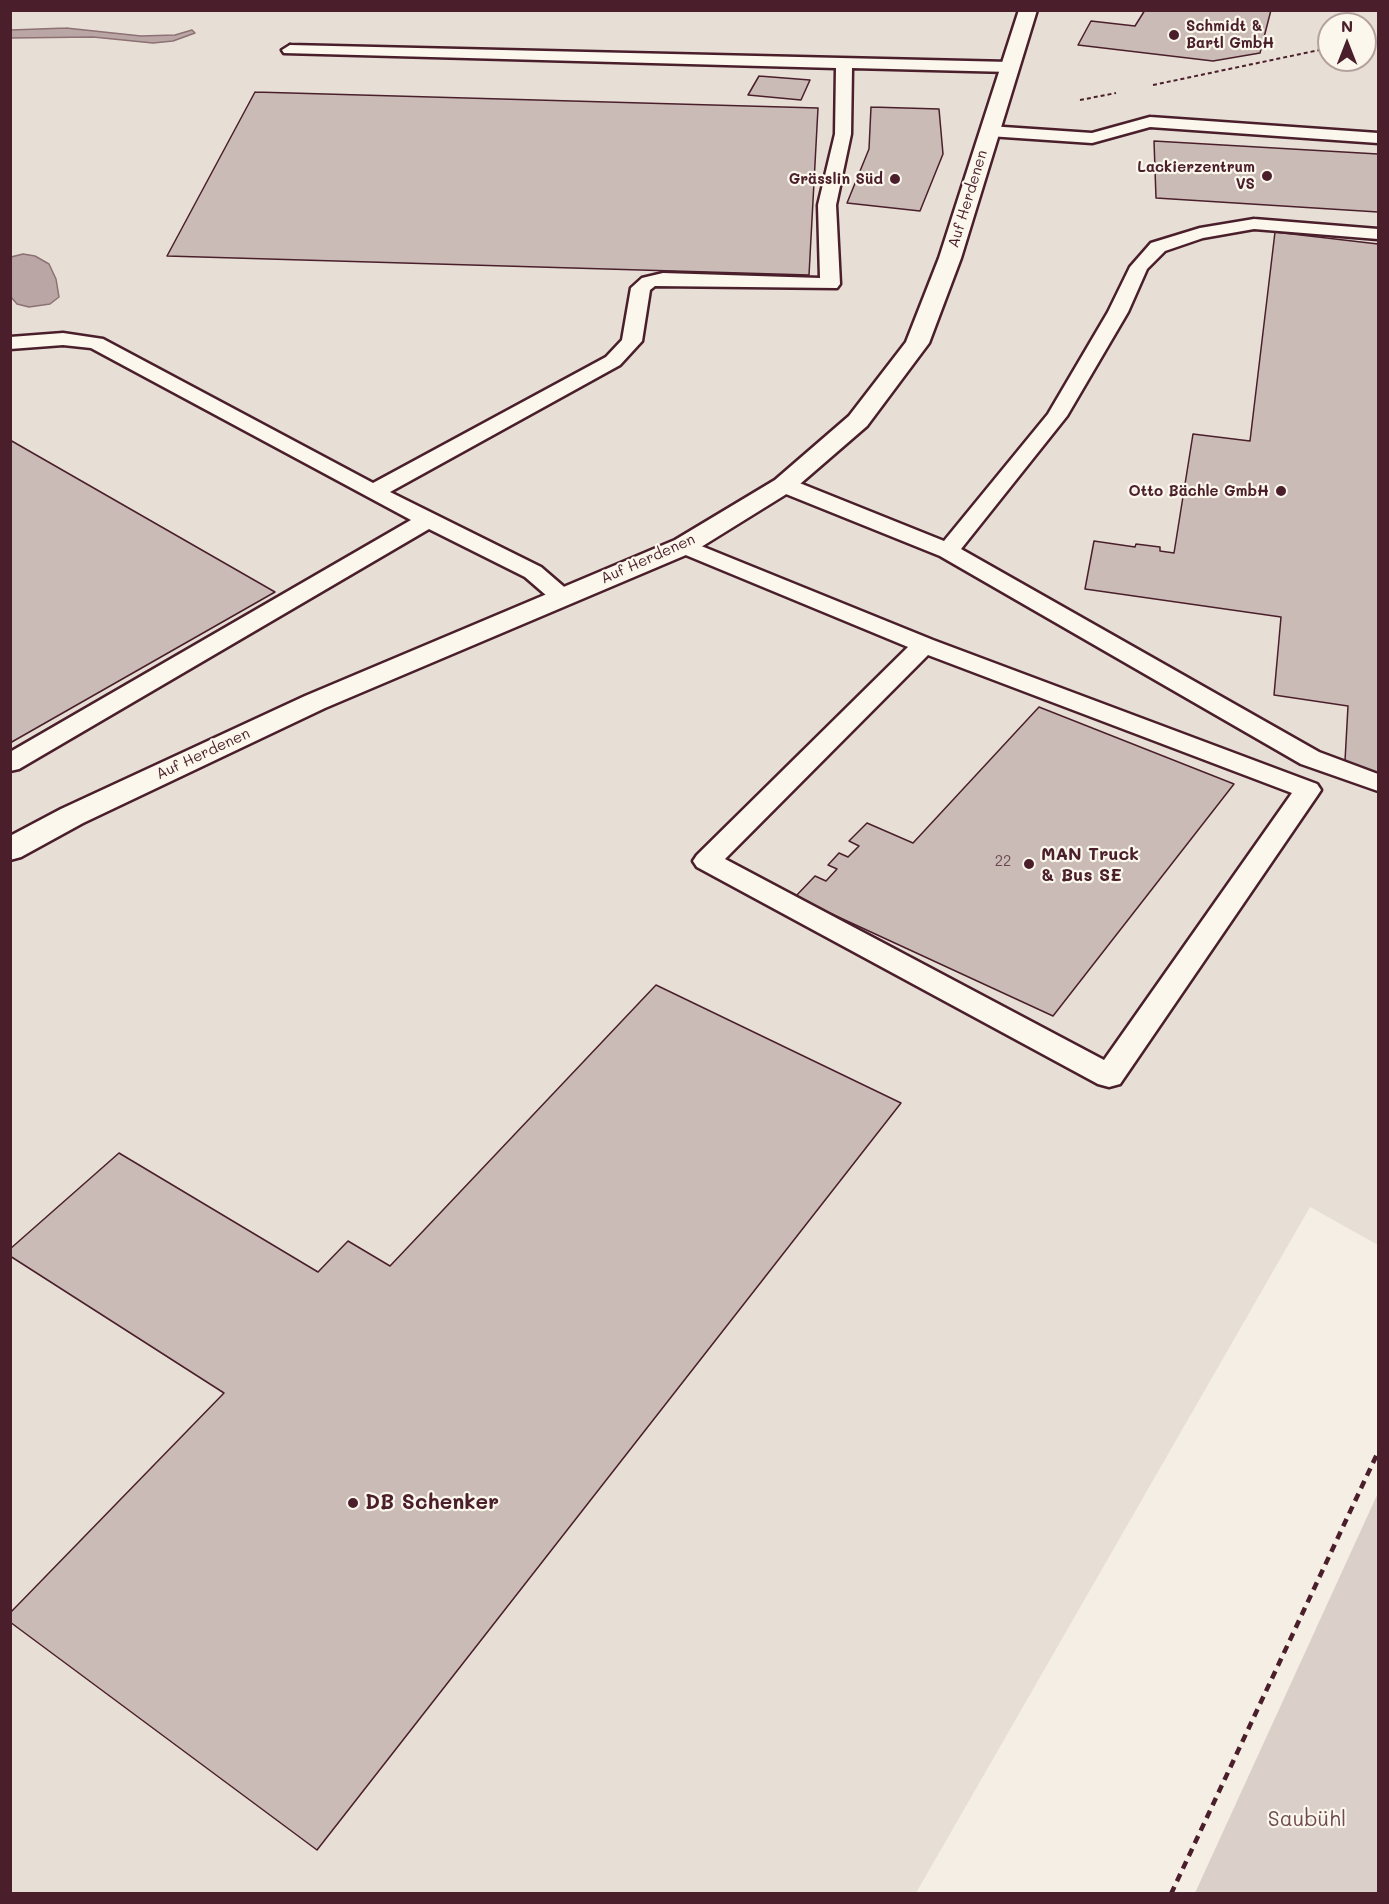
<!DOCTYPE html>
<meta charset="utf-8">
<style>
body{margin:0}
#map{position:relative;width:1389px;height:1904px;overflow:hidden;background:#f4eee4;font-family:Mali,sans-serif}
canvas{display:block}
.frame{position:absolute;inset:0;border:12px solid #4a1f2b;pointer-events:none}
.north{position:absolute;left:1317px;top:12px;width:60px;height:60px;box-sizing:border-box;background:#fbf7ec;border:2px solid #b4a19f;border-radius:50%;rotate:0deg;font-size:16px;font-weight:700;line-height:24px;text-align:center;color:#4a1f2b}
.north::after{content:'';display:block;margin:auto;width:21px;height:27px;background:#4a1f2b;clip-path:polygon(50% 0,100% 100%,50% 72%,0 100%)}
</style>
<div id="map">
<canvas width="1389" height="1904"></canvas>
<div class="frame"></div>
<div class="north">N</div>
</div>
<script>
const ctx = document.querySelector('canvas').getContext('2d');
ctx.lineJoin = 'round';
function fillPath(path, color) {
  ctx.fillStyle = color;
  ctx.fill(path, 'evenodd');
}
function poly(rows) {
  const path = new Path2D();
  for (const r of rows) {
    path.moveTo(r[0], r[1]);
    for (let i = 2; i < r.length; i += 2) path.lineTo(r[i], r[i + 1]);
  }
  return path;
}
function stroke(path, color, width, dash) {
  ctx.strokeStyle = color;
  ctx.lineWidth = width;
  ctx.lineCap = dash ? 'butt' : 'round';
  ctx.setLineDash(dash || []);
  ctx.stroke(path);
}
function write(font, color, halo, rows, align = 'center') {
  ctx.font = font + ' Mali,sans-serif';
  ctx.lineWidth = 4.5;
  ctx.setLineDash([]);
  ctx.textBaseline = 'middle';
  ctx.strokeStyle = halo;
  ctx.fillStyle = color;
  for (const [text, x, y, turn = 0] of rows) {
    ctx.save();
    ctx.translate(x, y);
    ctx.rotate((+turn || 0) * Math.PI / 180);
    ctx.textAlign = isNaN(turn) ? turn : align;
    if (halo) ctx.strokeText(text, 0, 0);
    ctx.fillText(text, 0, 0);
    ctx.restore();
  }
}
fillPath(poly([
 [11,11,1378,11,1378,1245,1310,1207,916,1893,11,1894],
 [1329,24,1365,24,1365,60,1329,60]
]), '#e7dfd6');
fillPath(poly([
 [1378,1493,1378,1893,1195,1893]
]), '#dbd0c9');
const water = poly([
 [66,28,141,36,175,35,192,30,195,33,173,41,153,43,93,37,11,38,11,30,66,28],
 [23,254,35,256,49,264,56,279,59,297,50,304,29,307,17,304,11,297,11,257,23,254]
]);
fillPath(water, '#baa7a5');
stroke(water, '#8d7174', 1.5);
const building = poly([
 [1145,10,1271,10,1260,53,1213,61,1078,45,1091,21,1135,26,1145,10],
 [759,76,810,80,801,100,748,95,759,76],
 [255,92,818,108,809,275,167,256,255,92],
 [871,107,939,109,943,154,920,211,847,203,869,149,871,107],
 [1154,141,1378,154,1378,212,1156,198,1154,141],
 [1275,232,1378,244,1378,775,1345,761,1348,706,1274,695,1281,617,1085,589,1094,541,1135,547,1136,544,1160,547,1160,551,1174,553,1193,434,1250,441,1275,232],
 [10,440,275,592,10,743,10,440],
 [1039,707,1234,784,1053,1016,795,897,815,876,826,881,837,869,828,865,839,853,848,857,859,846,849,841,867,823,913,843,1039,707],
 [656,985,901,1103,317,1850,10,1622,10,1613,224,1393,10,1256,10,1249,119,1153,318,1272,348,1241,390,1266,656,985]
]);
fillPath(building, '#cabbb6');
stroke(building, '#4a1f2b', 1.5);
const service = poly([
 [290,45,1010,62,1018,67,1010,72,852,68,851,134,836,205,840,284,837,288,655,286,650,290,642,341,620,365,390,492,541,567,570,592,574,597,570,602,562,604,554,602,525,577,429,529,19,769,10,771,10,752,411,520,91,348,63,345,10,349,10,337,63,333,103,339,373,483,606,357,622,340,631,288,642,278,663,273,820,278,818,205,835,134,836,68,284,53,282,50,290,45],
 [1150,117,1378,133,1378,143,1150,127,1092,143,989,136,981,131,989,126,1092,133,1150,117],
 [1254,219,1378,229,1378,239,1254,229,1203,238,1165,251,1147,269,1128,312,1067,416,961,549,1319,752,1378,774,1378,791,1301,764,940,556,776,490,773,485,776,480,784,478,792,480,944,541,1048,414,1108,312,1130,267,1151,243,1200,228,1254,219],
 [684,539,933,640,1317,784,1321,790,1317,796,1120,1084,1109,1087,1098,1084,697,867,693,861,697,855,908,647,676,551,673,546,676,541,684,539],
 [928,655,1292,793,1104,1060,725,859,928,655]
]);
const minor = poly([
 [1019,10,1037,10,961,258,929,343,867,426,793,490,693,552,325,708,83,823,21,857,10,860,10,836,61,809,305,696,675,540,775,480,849,416,906,342,939,258,1019,10]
]);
stroke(service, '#4a1f2b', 5);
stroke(minor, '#4a1f2b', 5);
stroke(poly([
 [1340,24,1342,10],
 [1153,85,1329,48],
 [1080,100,1116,93]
]), '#4a1f2b', 2, [4, 3]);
stroke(poly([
 [1171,1894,1378,1452]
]), '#4a1f2b', 4.5, [8, 6]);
fillPath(service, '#fbf7ec');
fillPath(minor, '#fbf7ec');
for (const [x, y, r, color] of [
 [1174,35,6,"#4a1f2b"],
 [1267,176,6,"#4a1f2b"],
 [895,179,6,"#4a1f2b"],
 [1281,491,6,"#4a1f2b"],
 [1029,864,6,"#4a1f2b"],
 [353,1503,6,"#4a1f2b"]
]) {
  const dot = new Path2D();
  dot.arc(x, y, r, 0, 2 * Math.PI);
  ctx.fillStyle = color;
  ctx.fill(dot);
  stroke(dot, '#fbf7ec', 2);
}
write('bold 15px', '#4a1f2b', '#fbf7ec', [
 ["Schmidt &",1186,26,"left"],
 ["Bartl GmbH",1186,43,"left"],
 ["Lackierzentrum",1255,167],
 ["VS",1255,184],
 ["Grässlin Süd",883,179],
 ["Otto Bächle GmbH",1269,491]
], 'right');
write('15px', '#4a1f2b', '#fbf7ec', [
 ["Auf Herdenen",968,199,-73],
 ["Auf Herdenen",648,559,-24],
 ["Auf Herdenen",203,754,-25]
]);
write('15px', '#6a464e', null, [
 ["22",1003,861]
]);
write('bold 18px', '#4a1f2b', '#fbf7ec', [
 ["MAN Truck",1041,854],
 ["& Bus SE",1041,875]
], 'left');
write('bold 21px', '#4a1f2b', '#fbf7ec', [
 ["DB Schenker",365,1503]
], 'left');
write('21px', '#6e4b52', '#fbf7ec', [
 ["Saubühl",1307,1820]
]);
</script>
